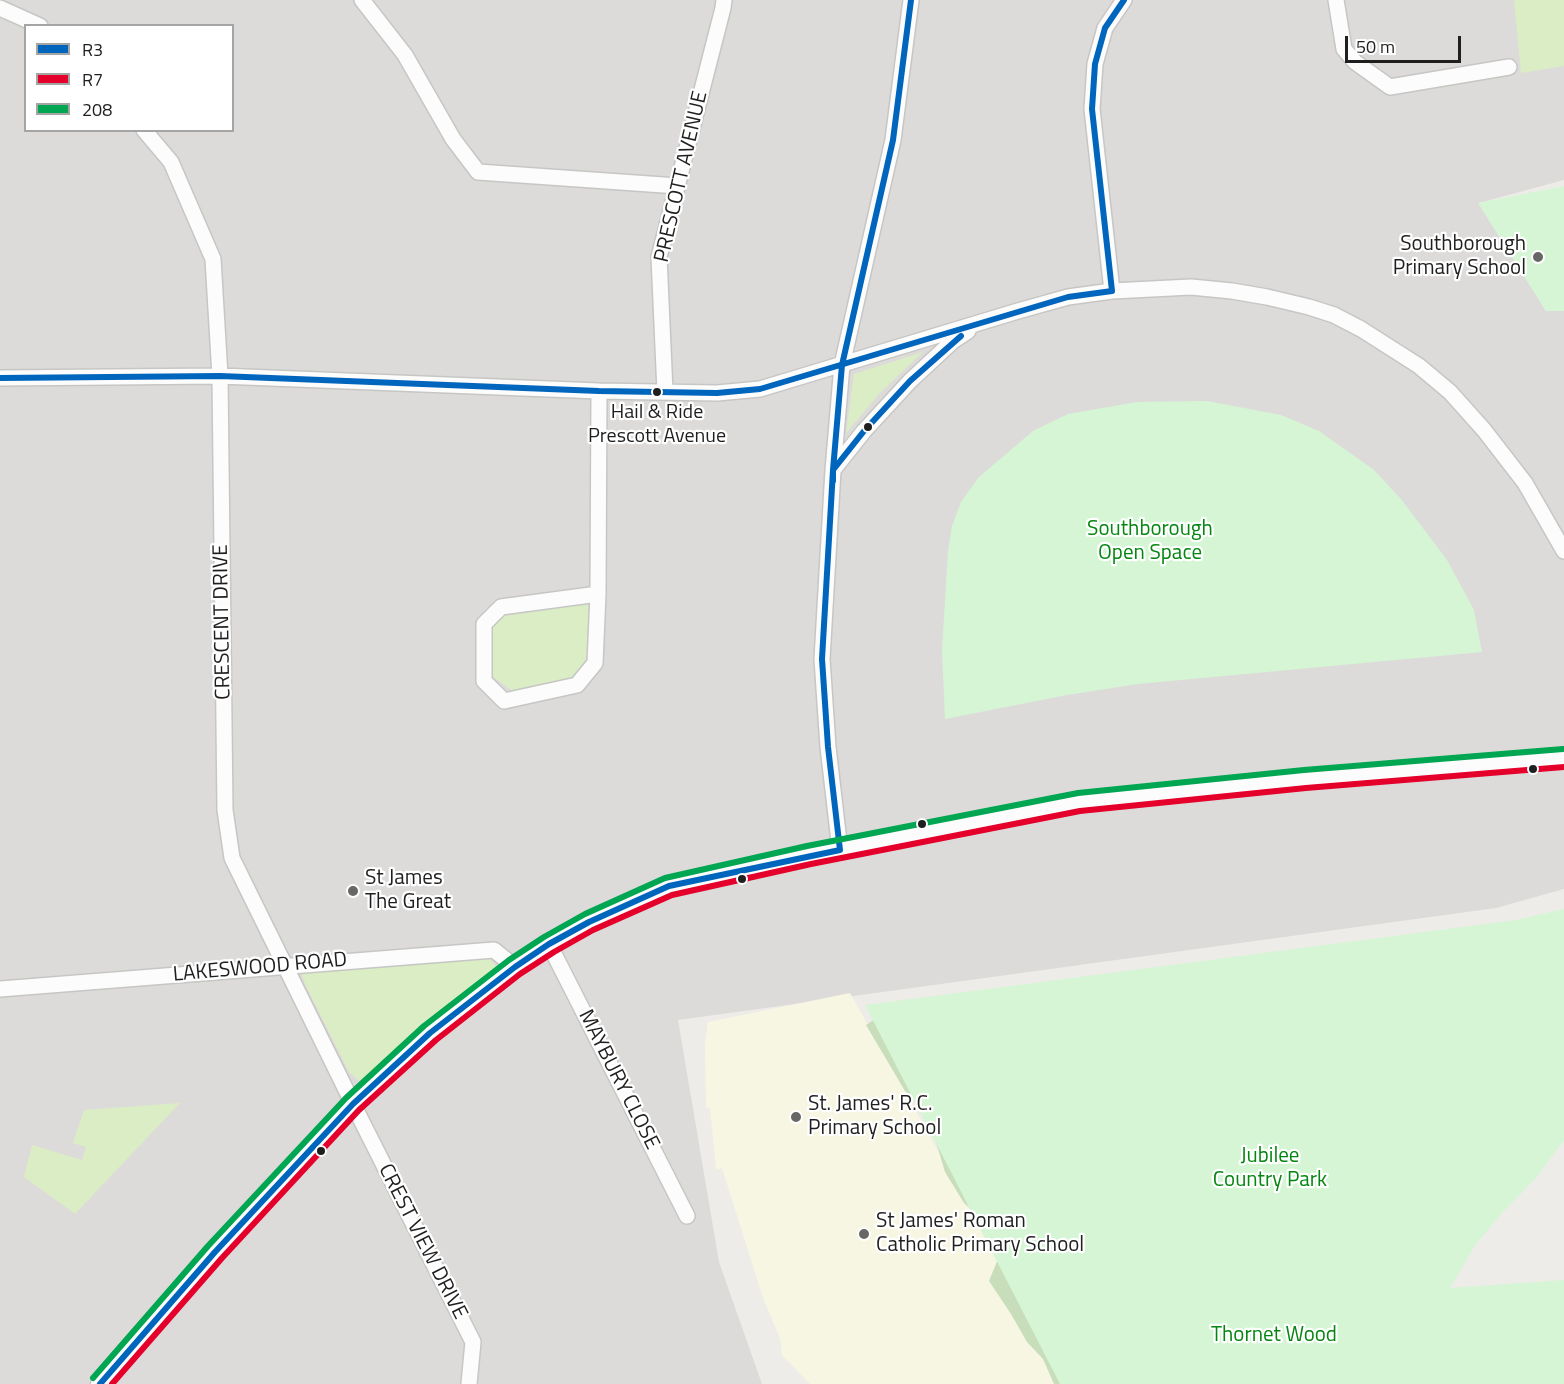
<!DOCTYPE html>
<style>
body{margin:0}
#map{position:relative;width:1564px;height:1384px;overflow:hidden;background:#eeece8;font-family:"Titillium Web",sans-serif}
canvas{display:block}
.legend{position:absolute;left:24px;top:24px;width:210px;height:108px;box-sizing:border-box;background:#fff;border:2px solid #a5a5a5;margin:0;padding:8px 10px;list-style:none;font-size:18px;color:#1f1f1f}
.legend li{display:flex;align-items:center;gap:12px;height:30px}
.legend b{width:30px;border:2px solid #a5a5a5}
.scale{position:absolute;left:1345px;top:36px;width:116px;height:27px;box-sizing:border-box;border:3px solid #1f1f1f;border-top:0;padding-left:8px;font-size:18px;line-height:21px;white-space:nowrap;color:#1f1f1f;-webkit-text-stroke:4px #fff;paint-order:stroke}
</style>
<div id="map">
<canvas width="1564" height="1384"></canvas>
<ul class="legend">
<li><b style="height:8px;background:#0065bd"></b>R3</li>
<li><b style="height:8px;background:#e4002b"></b>R7</li>
<li><b style="height:8px;background:#00a651"></b>208</li>
</ul>
<div class="scale">50 m</div>
</div>
<script>
const ctx = document.querySelector('canvas').getContext('2d');
ctx.lineJoin = 'round';
function fillPath(path, color) {
  ctx.fillStyle = color;
  ctx.fill(path, 'evenodd');
}
function poly(rows) {
  const path = new Path2D();
  for (const r of rows) {
    path.moveTo(r[0], r[1]);
    for (let i = 2; i < r.length; i += 2) path.lineTo(r[i], r[i + 1]);
  }
  return path;
}
function stroke(path, color, width, dash) {
  ctx.strokeStyle = color;
  ctx.lineWidth = width;
  ctx.lineCap = dash ? 'butt' : 'round';
  ctx.setLineDash(dash || []);
  ctx.stroke(path);
}
function write(font, color, halo, rows, align = 'center') {
  ctx.font = font + ' "Titillium Web",sans-serif';
  ctx.lineWidth = 4.5;
  ctx.setLineDash([]);
  ctx.textBaseline = 'middle';
  ctx.strokeStyle = halo;
  ctx.fillStyle = color;
  for (const [text, x, y, turn = 0] of rows) {
    ctx.save();
    ctx.translate(x, y);
    ctx.rotate((+turn || 0) * Math.PI / 180);
    ctx.textAlign = isNaN(turn) ? turn : align;
    if (halo) ctx.strokeText(text, 0, 0);
    ctx.fillText(text, 0, 0);
    ctx.restore();
  }
}
fillPath(poly([
 [0,0,1564,0,1564,180,1479,203,1546,311,1564,311,1564,889,1496,908,678,1020,719,1262,762,1384,0,1384],
 [26,26,232,26,232,130,26,130]
]), '#dddbd9');
fillPath(poly([
 [850,993,1068,1384,810,1384,782,1355,780,1338,763,1298,722,1168,716,1170,710,1108,706,1107,705,1045,708,1022]
]), '#f7f6e3');
fillPath(poly([
 [1514,0,1564,0,1564,66,1521,73],
 [923,352,880,393,846,433,854,374],
 [589,603,587,659,571,678,514,692,492,676,492,625,508,612],
 [489,958,498,969,359,1081,349,1072,305,984,300,969],
 [180,1103,75,1214,24,1177,32,1145,82,1160,86,1147,73,1143,84,1110]
]), '#daedc5');
fillPath(poly([
 [878,1017,1083,1384,1054,1384,1043,1359,1027,1342,1011,1314,989,1281,1000,1254,975,1213,964,1203,945,1172,930,1122,922,1105,905,1091,866,1025]
]), '#c8debb');
fillPath(poly([
 [1564,186,1564,311,1546,311,1478,203],
 [1207,401,1281,415,1319,431,1374,470,1401,499,1447,560,1474,610,1482,652,1138,684,1067,695,945,719,942,650,948,551,952,526,961,502,979,477,1033,431,1068,414,1137,402],
 [1564,909,1564,1140,1537,1177,1503,1212,1476,1244,1450,1288,1564,1280,1564,1384,1060,1384,865,1005,1516,920]
]), '#d5f5d5');
const minor = poly([
 [362,0,405,55,453,139,478,172,678,186],
 [1336,0,1344,49,1355,62,1390,87,1509,67],
 [0,8,40,26],
 [144,130,171,162,213,259,220,376,225,810,232,858,353,1104,473,1342,469,1384],
 [1112,291,1092,109,1095,64,1105,28,1124,0],
 [0,378,220,376,599,391,717,393,760,389,1018,311,1068,297,1112,291,1191,287,1232,291,1267,297,1309,307,1334,315,1361,329,1419,366,1450,392,1484,430,1525,483,1564,551],
 [665,392,659,257,723,8,724,0],
 [833,470,864,431,910,381,953,341,968,331],
 [598,594,501,607,484,624,484,681,504,701,577,685,595,663,598,594,599,391],
 [840,850,828,747,822,659,833,470,842,365,893,140,911,0],
 [549,944,687,1216],
 [0,989,494,950,515,967]
]);
const tertiary = poly([
 [100,1384,215,1252,353,1104,430,1033,515,967,549,944,589,922,669,886,809,855,1079,802,1305,779,1564,758]
]);
stroke(minor, '#c6c6c4', 18);
stroke(tertiary, '#c6c6c4', 21);
stroke(minor, '#fcfcfc', 15);
stroke(tertiary, '#fcfcfc', 18);
stroke(poly([
 [1112,291,1092,109,1095,64,1105,28,1124,0],
 [0,378,220,376,599,391,717,393,760,389,1068,297,1112,291],
 [833,481,833,470,864,431,910,381,961,336],
 [840,850,828,747,822,659,833,470,842,365,893,140,911,0],
 [100,1384,215,1252,353,1104,430,1033,515,967,549,944,589,922,669,886,840,850]
]), '#0065bd', 6);
stroke(poly([
 [112,1384,222,1258,359,1110,436,1040,520,974,554,952,593,930,672,895,811,864,1080,811,1306,788,1564,767]
]), '#e4002b', 6);
stroke(poly([
 [93,1378,208,1246,346,1098,424,1026,509,960,544,937,585,914,665,878,807,846,1078,793,1304,770,1563,749]
]), '#00a651', 6);
for (const [x, y, r, color] of [
 [1538,257,6,"#676765"],
 [657,392,5,"#1f1f1f"],
 [868,427,5,"#1f1f1f"],
 [1533,769,5,"#1f1f1f"],
 [922,824,5,"#1f1f1f"],
 [742,879,5,"#1f1f1f"],
 [353,891,6,"#676765"],
 [796,1117,6,"#676765"],
 [321,1151,5,"#1f1f1f"],
 [864,1234,6,"#676765"]
]) {
  const dot = new Path2D();
  dot.arc(x, y, r, 0, 2 * Math.PI);
  ctx.fillStyle = color;
  ctx.fill(dot);
  stroke(dot, '#fff', 2);
}
write('20px', '#1f1f1f', '#fff', [
 ["Hail & Ride",657,413],
 ["Prescott Avenue",657,437]
]);
write('21px', '#1f1f1f', '#fff', [
 ["PRESCOTT AVENUE",682,177,-77],
 ["CRESCENT DRIVE",223,622,-91],
 ["LAKESWOOD ROAD",260,968,-5],
 ["MAYBURY CLOSE",618,1080,63],
 ["CREST VIEW DRIVE",422,1242,63]
]);
write('21px', '#1f1f1f', '#fff', [
 ["Southborough",1526,245,"right"],
 ["Primary School",1526,269,"right"],
 ["St James",365,879],
 ["The Great",365,903],
 ["St. James' R.C.",808,1105],
 ["Primary School",808,1129],
 ["St James' Roman",876,1222],
 ["Catholic Primary School",876,1246]
], 'left');
write('21px', '#058610', '#fff', [
 ["Southborough",1150,530],
 ["Open Space",1150,554],
 ["Jubilee",1270,1157],
 ["Country Park",1270,1181],
 ["Thornet Wood",1274,1336]
]);
</script>
